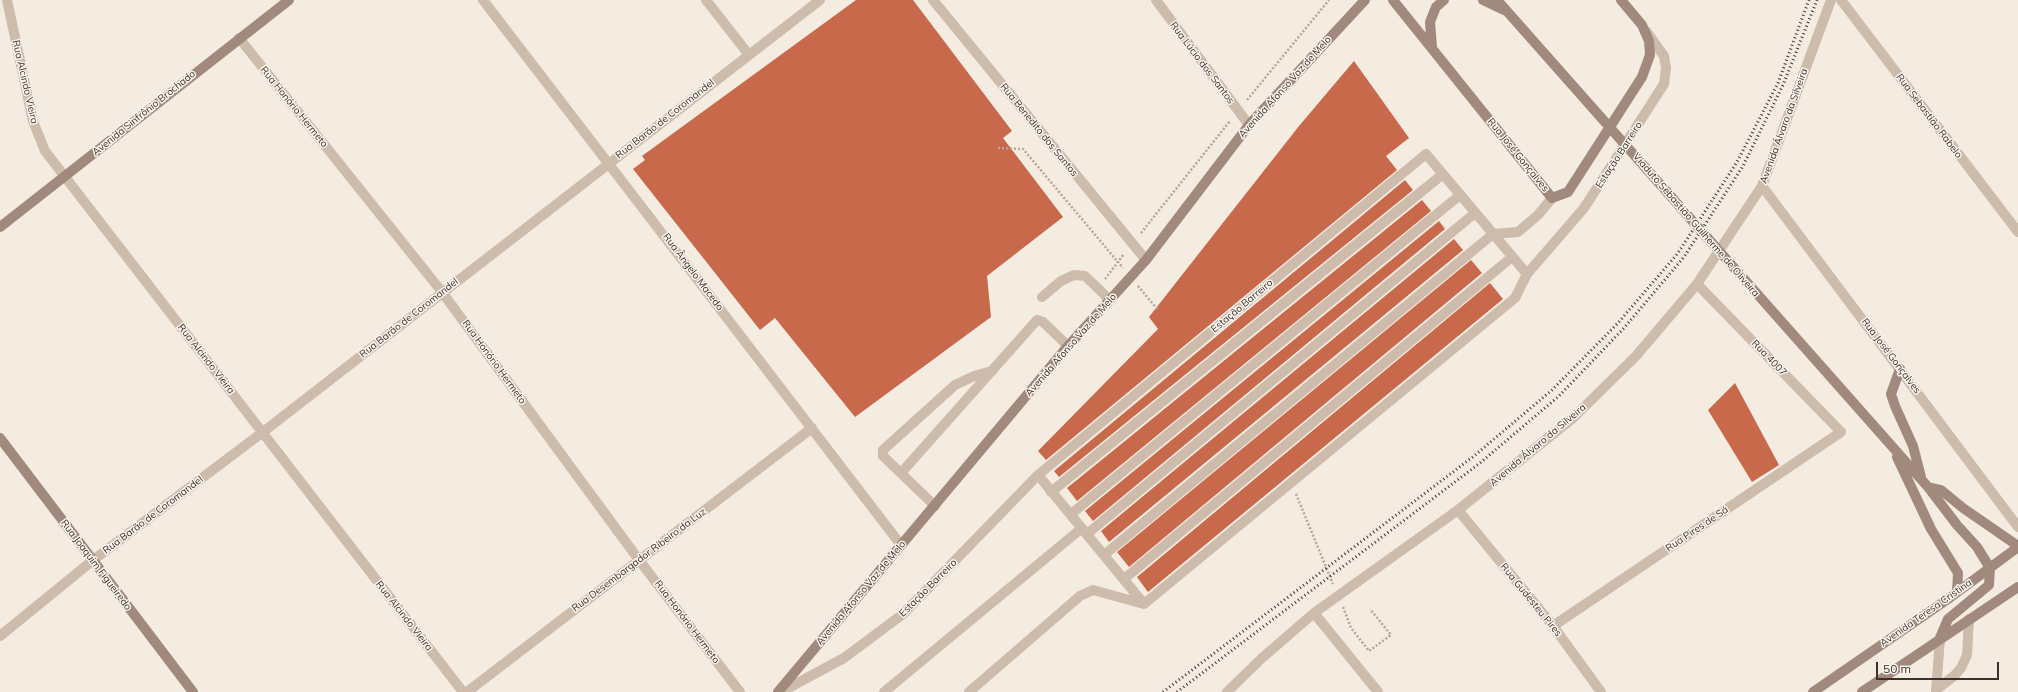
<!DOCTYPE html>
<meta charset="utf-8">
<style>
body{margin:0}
#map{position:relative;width:2018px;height:692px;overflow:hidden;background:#f4ebe1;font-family:Mulish,sans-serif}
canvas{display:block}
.scale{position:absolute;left:1876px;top:662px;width:123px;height:18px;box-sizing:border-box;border:2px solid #3b302b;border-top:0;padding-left:5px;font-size:12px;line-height:14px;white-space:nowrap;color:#3b302b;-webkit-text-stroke:3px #fbf5ee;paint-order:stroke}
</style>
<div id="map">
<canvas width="2018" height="692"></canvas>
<div class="scale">50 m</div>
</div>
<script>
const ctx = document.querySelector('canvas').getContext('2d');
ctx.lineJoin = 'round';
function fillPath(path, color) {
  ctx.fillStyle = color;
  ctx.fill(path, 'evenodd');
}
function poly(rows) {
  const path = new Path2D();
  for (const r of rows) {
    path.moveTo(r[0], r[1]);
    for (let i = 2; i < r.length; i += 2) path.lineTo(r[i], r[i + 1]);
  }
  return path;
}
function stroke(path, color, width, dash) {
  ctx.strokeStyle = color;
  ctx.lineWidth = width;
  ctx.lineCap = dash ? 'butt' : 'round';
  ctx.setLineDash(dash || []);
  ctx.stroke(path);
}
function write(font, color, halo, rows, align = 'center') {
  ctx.font = font + ' Mulish,sans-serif';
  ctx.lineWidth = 3;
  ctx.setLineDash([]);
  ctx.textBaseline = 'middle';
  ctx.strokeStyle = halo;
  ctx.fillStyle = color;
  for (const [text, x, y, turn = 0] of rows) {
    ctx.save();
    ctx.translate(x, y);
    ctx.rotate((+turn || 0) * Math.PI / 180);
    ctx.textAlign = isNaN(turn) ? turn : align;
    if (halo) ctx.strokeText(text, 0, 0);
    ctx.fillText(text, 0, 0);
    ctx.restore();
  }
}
fillPath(poly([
 [856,0,913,0,1012,131,1003,138,1063,217,987,276,991,317,855,417,775,318,760,330,633,169,645,160,642,156],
 [1354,61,1409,138,1386,156,1397,170,1046,460,1038,451,1158,329,1149,317,1299,126],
 [1405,180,1413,190,1059,477,1054,471],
 [1422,200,1431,211,1077,501,1067,488],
 [1439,221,1445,229,1093,521,1085,511],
 [1454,239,1463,250,1109,542,1101,531],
 [1471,260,1482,273,1129,567,1117,552],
 [1490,283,1503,299,1148,592,1137,577],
 [1735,383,1779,465,1752,482,1708,410]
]), '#c8694b');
stroke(poly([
 [1247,100,1329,0],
 [998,148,1023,149,1123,268],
 [1141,233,1230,121],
 [1105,279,1124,254],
 [1138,286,1158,310],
 [1296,494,1333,584],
 [1343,607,1351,628,1369,651,1391,635,1370,609]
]), '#b9a596', 2.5, [2, 2]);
stroke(poly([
 [1042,297,1061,281,1074,275,1085,276,1110,300],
 [901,473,1037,320,1043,322,1068,346],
 [1038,475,1144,604],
 [1051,492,1443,174],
 [935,506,883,456,883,450,955,385,974,376,992,371],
 [1071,514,1460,195],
 [1087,534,1475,213],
 [1104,555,1493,234,1518,232,1538,215,1552,198],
 [1124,579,1512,257],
 [1144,604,1515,298,1527,274,1584,208,1664,84,1666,68,1664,56,1646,31],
 [1936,690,1954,676,1961,668,1967,655,1969,619],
 [781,692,844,658,903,614,1038,475,1426,154,1527,274],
 [884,692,1082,528],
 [969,692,1080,596,1093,590,1144,604]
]), '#cdbbac', 10);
stroke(poly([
 [7,0,33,121,45,151,463,692],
 [483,0,901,545],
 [706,0,749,55],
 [933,0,1146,260],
 [1156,0,1249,125],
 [1841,0,2018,232],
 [239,38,442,292,639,560,740,692],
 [1762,186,2018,527],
 [1458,510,1553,626,1601,692],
 [1314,613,1378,692],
 [1553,626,1841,432,1697,284],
 [0,636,92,561,263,432,820,0],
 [467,692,812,428],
 [1227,692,1262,658,1314,613,1458,510,1573,418,1636,356,1697,284,1762,186,1831,0],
 [1936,692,1940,638]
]), '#cdbbac', 10);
stroke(poly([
 [1393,0,1552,198,1568,192,1642,77,1650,55,1649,41,1642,25,1621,0],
 [1483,0,1504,10],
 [1497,0,1928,487,1957,525,1977,547,1990,568,1989,585,1948,619,1940,638],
 [1432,47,1430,22,1436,7,1444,0],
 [0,227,289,0],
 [1900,369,1891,394,1895,406,1913,446,1921,477],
 [0,438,193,692],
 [1897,457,1931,529,1958,573,1957,592],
 [1928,487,1941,490,1963,508,2018,546],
 [778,692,1068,346,1146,260,1249,125,1365,0],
 [1813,692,1948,599,2018,547],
 [1862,692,2018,587]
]), '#a18a7d', 10);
stroke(poly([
 [1163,692,1474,456,1552,390,1618,323,1678,253,1737,162,1778,83,1809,0],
 [1177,692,1480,463,1559,396,1624,328,1684,257,1743,166,1783,85,1817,0]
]), '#3b302b', 3, [1, 3]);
write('10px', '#3b302b', '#fbf5ee', [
 ["Rua Lúcio dos Santos",1202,63,53],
 ["Rua Alcindo Vieira",25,82,77],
 ["Avenida Afonso Vaz de Melo",1285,87,-48],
 ["Rua Honório Hermeto",294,107,51],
 ["Avenida Sinfrônio Brochado",144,113,-39],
 ["Rua Sebastião Rabelo",1929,116,53],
 ["Rua Barão de Coromandel",665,119,-38],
 ["Avenida Álvaro da Silveira",1784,126,-70],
 ["Rua Benedito dos Santos",1039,130,51],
 ["Rua José Gonçalves",1518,155,51],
 ["Estação Barreiro",1619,155,-57],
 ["Viaduto Sebastião Guilherme de Oliveira",1696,225,49],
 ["Rua Ângelo Macedo",693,272,53],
 ["Estação Barreiro",1242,306,-40],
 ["Rua Barão de Coromandel",409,318,-38],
 ["Avenida Afonso Vaz de Melo",1071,345,-49],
 ["Rua José Gonçalves",1891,356,53],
 ["Rua 4007",1769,358,46],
 ["Rua Alcindo Vieira",206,359,52],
 ["Rua Honório Hermeto",494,362,54],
 ["Avenida Álvaro da Silveira",1538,445,-40],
 ["Rua Barão de Coromandel",153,515,-37],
 ["Rua Pires de Sá",1697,529,-34],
 ["Rua Desembargador Ribeiro da Luz",639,560,-37],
 ["Rua Joaquim Figueiredo",96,565,53],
 ["Estação Barreiro",928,588,-45],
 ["Avenida Afonso Vaz de Melo",861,593,-50],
 ["Rua Gudesteu Pires",1531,600,51],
 ["Avenida Teresa Cristina",1926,613,-35],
 ["Rua Alcindo Vieira",404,616,52],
 ["Rua Honório Hermeto",687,622,53]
]);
</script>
